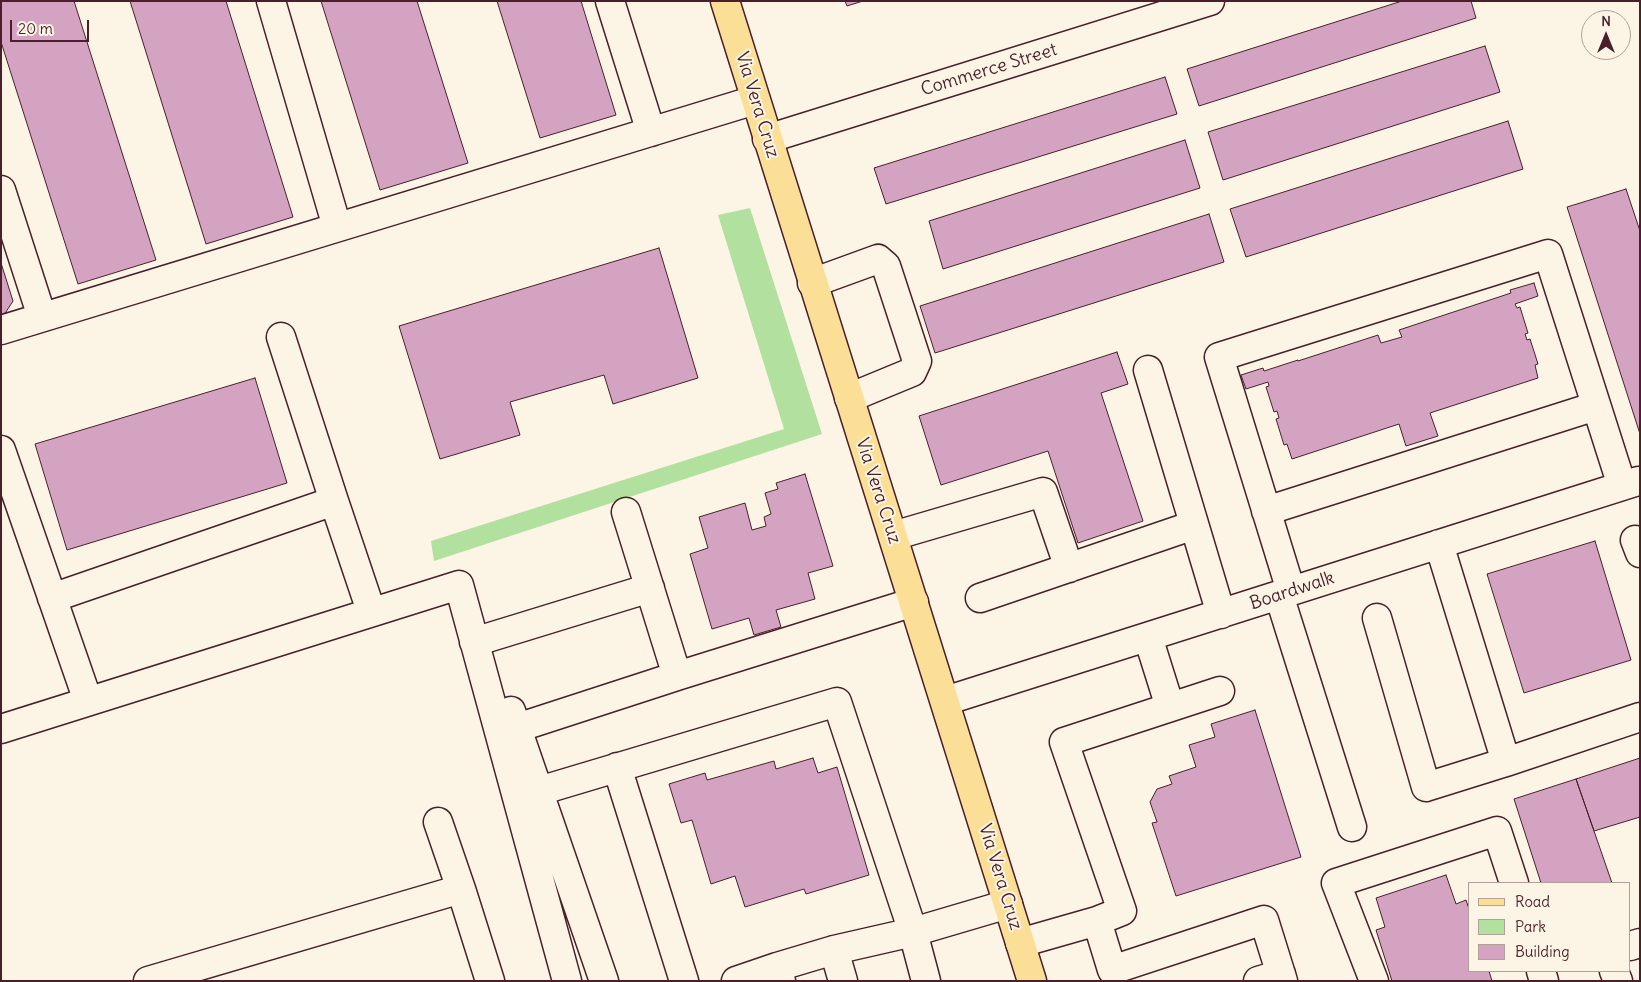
<!DOCTYPE html>
<style>
body{margin:0}
#map{position:relative;width:1641px;height:982px;overflow:hidden;background:#fcf5e5;font-family:Delius,sans-serif}
canvas{display:block}
.frame{position:absolute;inset:0;border:2px solid #4a1f2b;pointer-events:none}
.legend{position:absolute;left:1468px;top:882px;width:162px;height:90px;box-sizing:border-box;background:#fcf5e5;border:1px solid #b59f9b;margin:0;padding:6px 9px;list-style:none;font-size:15px;color:#4a1f2b}
.legend li{display:flex;align-items:center;gap:10px;height:25px}
.legend b{width:25px;border:1px solid #b59f9b}
.north{position:absolute;left:1581px;top:10px;width:50px;height:50px;box-sizing:border-box;background:#fcf5e5;border:1px solid #b59f9b;border-radius:50%;rotate:0deg;font-size:14px;font-weight:700;line-height:20px;text-align:center;color:#4a1f2b}
.north::after{content:'';display:block;margin:auto;width:18px;height:22px;background:#4a1f2b;clip-path:polygon(50% 0,100% 100%,50% 72%,0 100%)}
.scale{position:absolute;left:10px;top:20px;width:79px;height:22px;box-sizing:border-box;border:2px solid #4a1f2b;border-top:0;padding-left:6px;font-size:15px;line-height:18px;white-space:nowrap;color:#4a1f2b;-webkit-text-stroke:4px #fcf5e5;paint-order:stroke}
</style>
<div id="map">
<canvas width="1641" height="982"></canvas>
<div class="frame"></div>
<ul class="legend">
<li><b style="height:6px;background:#fbdf96"></b>Road</li>
<li><b style="height:14px;background:#b2e09e"></b>Park</li>
<li><b style="height:14px;background:#d4a3c2"></b>Building</li>
</ul>
<div class="north">N</div>
<div class="scale">20 m</div>
</div>
<script>
const ctx = document.querySelector('canvas').getContext('2d');
ctx.lineJoin = 'round';
function fillPath(path, color) {
  ctx.fillStyle = color;
  ctx.fill(path, 'evenodd');
}
function poly(rows) {
  const path = new Path2D();
  for (const r of rows) {
    path.moveTo(r[0], r[1]);
    for (let i = 2; i < r.length; i += 2) path.lineTo(r[i], r[i + 1]);
  }
  return path;
}
function stroke(path, color, width, dash) {
  ctx.strokeStyle = color;
  ctx.lineWidth = width;
  ctx.lineCap = dash ? 'butt' : 'round';
  ctx.setLineDash(dash || []);
  ctx.stroke(path);
}
function write(font, color, halo, rows, align = 'center') {
  ctx.font = font + ' Delius,sans-serif';
  ctx.lineWidth = 4;
  ctx.setLineDash([]);
  ctx.textBaseline = 'middle';
  ctx.strokeStyle = halo;
  ctx.fillStyle = color;
  for (const [text, x, y, turn = 0] of rows) {
    ctx.save();
    ctx.translate(x, y);
    ctx.rotate((+turn || 0) * Math.PI / 180);
    ctx.textAlign = isNaN(turn) ? turn : align;
    if (halo) ctx.strokeText(text, 0, 0);
    ctx.fillText(text, 0, 0);
    ctx.restore();
  }
}
fillPath(poly([
 [750,208,822,434,434,561,431,541,784,429,718,215]
]), '#b2e09e');
const building = poly([
 [1,1,74,1,156,260,78,284,1,42,1,1],
 [130,1,226,1,293,217,206,244,130,1],
 [321,1,417,1,468,163,380,190,321,1],
 [497,1,581,1,616,115,540,138,497,1],
 [845,1,863,1,847,6,845,1],
 [1402,1,1471,1,1476,18,1199,106,1187,69,1402,1],
 [1485,46,1500,92,1223,180,1208,132,1485,46],
 [1165,77,1177,114,886,204,874,168,1165,77],
 [1508,121,1523,169,1246,257,1230,209,1508,121],
 [1185,140,1200,188,943,269,929,221,1185,140],
 [1626,189,1640,231,1640,434,1567,207,1626,189],
 [1209,214,1224,262,935,353,920,306,1209,214],
 [659,248,698,378,613,404,604,375,510,402,520,435,440,459,399,326,659,248],
 [1,263,13,301,4,315,1,316,1,263],
 [1534,283,1538,296,1515,304,1517,308,1520,307,1528,333,1525,334,1527,340,1530,339,1538,364,1535,365,1538,378,1430,413,1438,436,1406,446,1399,424,1292,459,1287,444,1284,445,1276,419,1279,418,1277,411,1274,412,1266,387,1269,386,1268,382,1246,389,1241,375,1263,368,1264,371,1298,360,1298,361,1378,335,1381,343,1402,337,1399,330,1511,293,1510,290,1534,283],
 [1117,352,1128,384,1101,393,1143,521,1078,543,1048,451,941,485,919,416,1117,352],
 [255,378,287,483,67,550,35,444,255,378],
 [805,474,833,566,808,573,815,599,776,610,781,627,754,635,749,618,712,629,690,554,708,548,699,517,745,503,752,530,766,526,764,517,771,514,765,493,778,489,776,483,805,474],
 [1595,541,1631,660,1524,693,1487,574,1595,541],
 [1255,710,1301,857,1176,896,1152,823,1157,822,1150,802,1157,789,1172,784,1169,776,1196,767,1189,745,1215,737,1211,724,1255,710],
 [813,758,818,773,837,767,869,875,806,894,804,889,745,907,735,876,711,884,692,820,681,823,669,784,705,773,707,780,774,761,776,769,813,758],
 [1640,758,1640,817,1594,831,1576,779,1640,758],
 [1576,779,1612,883,1541,883,1514,799,1576,779],
 [1446,875,1456,904,1466,900,1470,912,1470,971,1489,971,1492,981,1392,981,1376,930,1385,927,1376,898,1446,875]
]);
fillPath(building, '#d4a3c2');
stroke(building, '#4a1f2b', 1);
const minor = poly([
 [271,1,337,227],
 [610,1,651,132],
 [767,139,1210,1],
 [1,190,42,317],
 [812,283,878,259,886,266,917,361,912,372,849,398],
 [1,330,755,100],
 [281,337,334,501],
 [1148,370,1221,614],
 [1,450,88,701],
 [1266,511,1596,406],
 [893,536,1043,492,1069,568],
 [1635,540,1640,553],
 [1291,591,1219,357,1548,254,1622,486],
 [1279,595,1352,827],
 [52,598,334,501,371,611],
 [980,598,1194,525],
 [1377,618,1426,787,1506,762,1439,544],
 [1148,637,1170,707],
 [474,642,650,588],
 [677,676,914,602],
 [945,701,1638,481],
 [511,711,604,981],
 [517,728,677,676,626,512],
 [1,729,459,585,567,981],
 [1506,762,1640,717],
 [617,767,684,981],
 [539,791,837,702,913,932,926,981],
 [438,822,461,889,490,981],
 [1097,921,1122,911,1064,742,1220,691],
 [1020,943,1097,921,1112,970,1264,920,1283,981],
 [1630,946,1640,943],
 [1541,971,1544,981],
 [1614,971,1618,981],
 [148,981,461,889],
 [736,981,777,967],
 [781,981,777,967,834,950],
 [843,981,834,950,913,932,1008,904],
 [1258,981,1281,974],
 [1374,981,1336,883,1497,831,1514,883]
]);
const major = poly([
 [725,1,1032,981]
]);
stroke(minor, '#4a1f2b', 31);
stroke(major, '#4a1f2b', 31);
stroke(minor, '#fcf5e5', 28);
stroke(major, '#fbdf96', 28);
write('18px', '#4a1f2b', '#fcf5e5', [
 ["Commerce Street",989,70,-17],
 ["Via Vera Cruz",757,105,73],
 ["Via Vera Cruz",878,491,72],
 ["Boardwalk",1292,591,-18],
 ["Via Vera Cruz",1000,877,73]
]);
</script>
